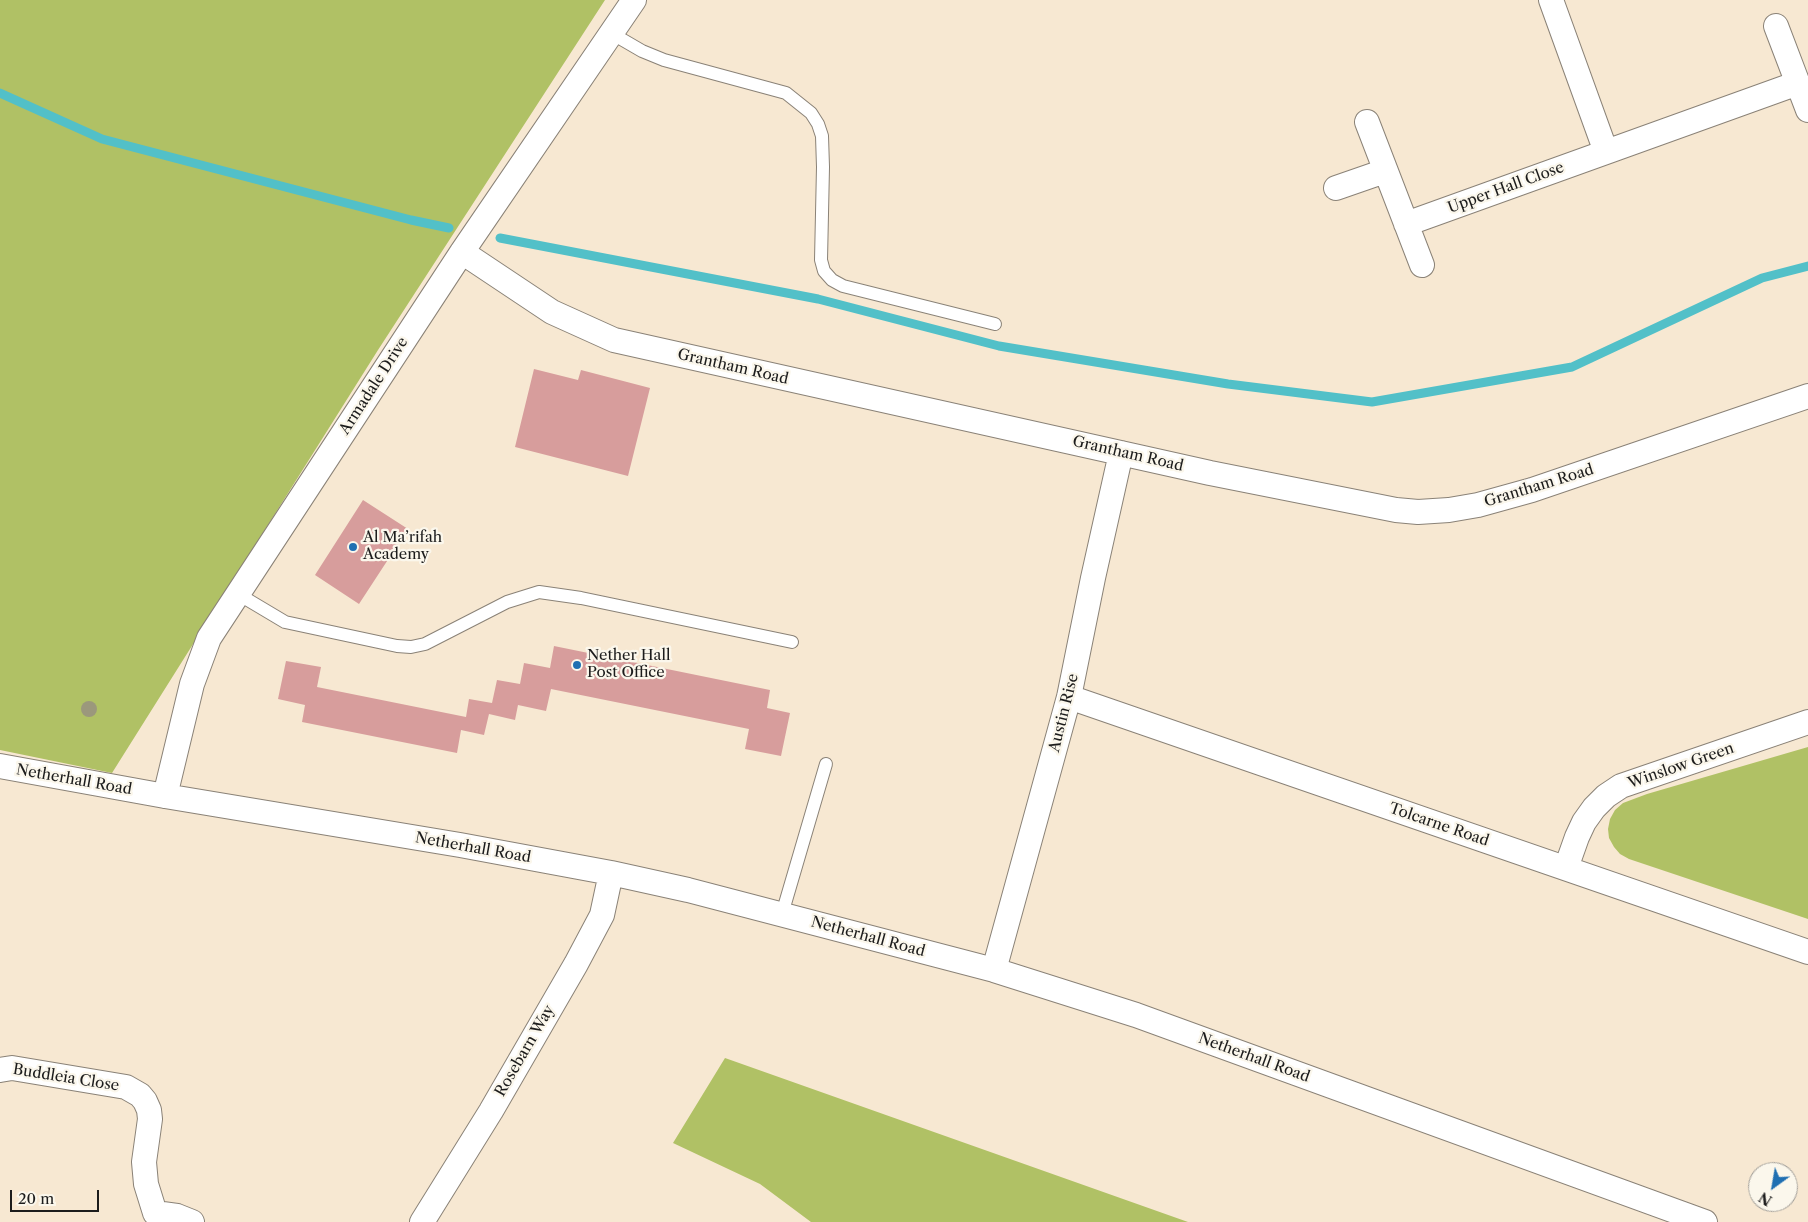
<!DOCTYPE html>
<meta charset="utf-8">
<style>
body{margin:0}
#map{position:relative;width:1808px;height:1222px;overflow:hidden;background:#f7e8d2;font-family:"Libre Caslon Text",serif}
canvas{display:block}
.north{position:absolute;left:1748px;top:1162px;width:50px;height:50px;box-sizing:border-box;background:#fbf7ec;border:1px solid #a29f99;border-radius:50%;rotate:212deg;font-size:14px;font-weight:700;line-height:20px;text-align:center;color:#1c1c1c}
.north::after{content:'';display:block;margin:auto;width:18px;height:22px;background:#1f6fb2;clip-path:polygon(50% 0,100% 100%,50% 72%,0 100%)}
.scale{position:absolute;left:10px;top:1190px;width:89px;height:22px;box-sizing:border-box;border:2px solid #1c1c1c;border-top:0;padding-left:6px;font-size:15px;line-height:18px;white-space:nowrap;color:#1c1c1c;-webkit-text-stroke:4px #fbf7ec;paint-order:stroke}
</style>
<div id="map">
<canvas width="1808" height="1222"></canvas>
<div class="north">N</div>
<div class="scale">20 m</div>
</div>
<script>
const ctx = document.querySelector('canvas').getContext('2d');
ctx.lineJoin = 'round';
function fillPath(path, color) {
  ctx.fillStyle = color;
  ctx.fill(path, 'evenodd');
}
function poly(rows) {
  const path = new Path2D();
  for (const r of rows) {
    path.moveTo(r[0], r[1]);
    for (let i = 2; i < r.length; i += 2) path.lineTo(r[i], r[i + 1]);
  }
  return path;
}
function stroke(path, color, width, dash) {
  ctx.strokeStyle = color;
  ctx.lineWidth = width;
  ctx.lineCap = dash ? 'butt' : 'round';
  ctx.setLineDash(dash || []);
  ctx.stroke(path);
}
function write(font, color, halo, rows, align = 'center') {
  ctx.font = font + ' "Libre Caslon Text",serif';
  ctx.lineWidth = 4.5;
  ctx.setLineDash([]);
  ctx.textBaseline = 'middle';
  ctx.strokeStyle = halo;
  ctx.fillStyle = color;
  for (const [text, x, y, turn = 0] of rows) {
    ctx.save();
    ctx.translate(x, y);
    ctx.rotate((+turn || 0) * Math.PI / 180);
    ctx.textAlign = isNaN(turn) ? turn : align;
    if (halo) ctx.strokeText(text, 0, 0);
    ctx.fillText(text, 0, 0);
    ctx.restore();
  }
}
fillPath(poly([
 [0,0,605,0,378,350,112,773,0,750],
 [1808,747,1808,919,1629,859,1620,854,1614,847,1609,838,1608,829,1610,819,1615,810,1623,803,1647,794],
 [725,1058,1188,1222,811,1222,760,1184,673,1143]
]), '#b0c165');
stroke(poly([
 [0,93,102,139,411,220,449,228],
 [500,238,818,299,999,346,1228,384,1372,402,1572,367,1762,278,1808,266]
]), '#52c0c8', 9);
fillPath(poly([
 [534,369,578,380,581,370,650,388,628,476,515,447],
 [363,500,408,529,359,604,315,575],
 [554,646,770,690,767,708,790,713,781,756,745,749,749,729,551,689,546,711,518,705,515,720,489,714,484,735,461,730,457,753,302,722,305,705,278,699,286,661,321,667,317,687,466,717,469,699,492,703,497,680,520,684,524,663,550,668]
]), '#d79d9c');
const lane = poly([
 [611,33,642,51,664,60,786,93,811,113,818,124,822,136,823,167,821,260,824,271,832,280,843,286,995,324],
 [238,594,285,622,397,646,411,647,425,644,507,602,539,592,581,598,792,642],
 [782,914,826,764]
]);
const street = poly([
 [1551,0,1606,152],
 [1776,26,1808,110],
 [1367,122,1422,265],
 [1336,188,1385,171],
 [1406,224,1798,83],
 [462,252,552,312,614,340,1210,473,1396,510,1418,512,1449,510,1478,505,1532,490,1808,396],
 [1069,697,1808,952],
 [0,766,165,796,460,845,611,873,688,890,994,970,1136,1015,1705,1222],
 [165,796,192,684,209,638,462,252,634,0],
 [1566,868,1577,837,1584,822,1594,808,1606,796,1621,786,1808,722],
 [994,970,1069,697,1093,578,1121,453],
 [0,1070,12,1068,126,1087,140,1095,145,1101,149,1110,150,1119,144,1162,146,1184,155,1213],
 [155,1213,177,1216,192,1222],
 [422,1222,491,1111,576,964,602,915,611,873]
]);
stroke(lane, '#8a8277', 14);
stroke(street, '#8a8277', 26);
stroke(lane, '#fff', 12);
stroke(street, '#fff', 24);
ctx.fillStyle = '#9b987c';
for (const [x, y] of [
 [89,709]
]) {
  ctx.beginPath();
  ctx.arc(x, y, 8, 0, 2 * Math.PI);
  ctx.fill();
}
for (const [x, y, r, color] of [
 [353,547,5,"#1f6fb2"],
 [577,665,5,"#1f6fb2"]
]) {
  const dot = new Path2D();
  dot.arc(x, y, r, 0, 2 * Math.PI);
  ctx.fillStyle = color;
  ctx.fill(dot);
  stroke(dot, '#fbf7ec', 2);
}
write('15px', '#1c1c1c', '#fbf7ec', [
 ["Upper Hall Close",1506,188,-20],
 ["Grantham Road",733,367,13],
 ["Armadale Drive",374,386,-57],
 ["Grantham Road",1128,454,13],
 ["Grantham Road",1539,486,-17],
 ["Austin Rise",1064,713,-76],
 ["Winslow Green",1681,766,-19],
 ["Netherhall Road",74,780,10],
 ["Tolcarne Road",1439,825,19],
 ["Netherhall Road",473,848,10],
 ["Netherhall Road",868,937,15],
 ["Rosebarn Way",525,1051,-60],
 ["Netherhall Road",1254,1058,20],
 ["Buddleia Close",66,1078,9]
]);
write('15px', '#1c1c1c', '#fbf7ec', [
 ["Al Ma’rifah",363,538],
 ["Academy",363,555],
 ["Nether Hall",587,656],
 ["Post Office",587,673]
], 'left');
</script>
